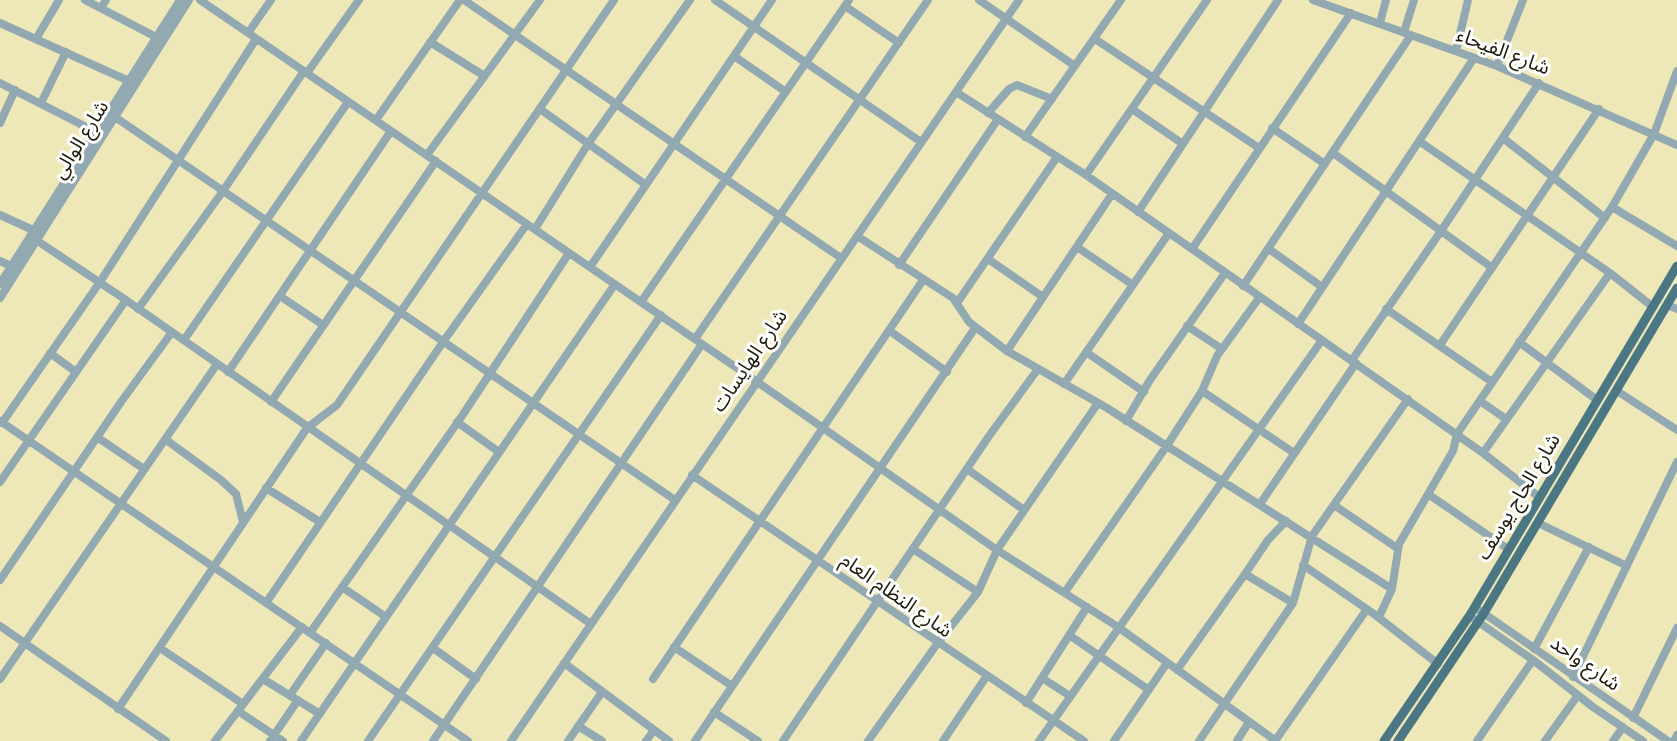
<!DOCTYPE html>
<meta charset="utf-8">
<style>
body{margin:0}
canvas{display:block;background:#eee7b8}
</style>
<canvas width="1677" height="741"></canvas>
<script>
const ctx = document.querySelector('canvas').getContext('2d');
ctx.lineJoin = 'round';
function poly(rows) {
  const path = new Path2D();
  for (const r of rows) {
    path.moveTo(r[0], r[1]);
    for (let i = 2; i < r.length; i += 2) path.lineTo(r[i], r[i + 1]);
  }
  return path;
}
function stroke(path, color, width, dash) {
  ctx.strokeStyle = color;
  ctx.lineWidth = width;
  ctx.lineCap = dash ? 'butt' : 'round';
  ctx.setLineDash(dash || []);
  ctx.stroke(path);
}
function write(font, color, halo, rows, align = 'center') {
  ctx.font = font + ' Karla,"Noto Sans Arabic",sans-serif';
  ctx.lineWidth = 6;
  ctx.setLineDash([]);
  ctx.textBaseline = 'middle';
  ctx.strokeStyle = halo;
  ctx.fillStyle = color;
  for (const [text, x, y, turn = 0] of rows) {
    ctx.save();
    ctx.translate(x, y);
    ctx.rotate((+turn || 0) * Math.PI / 180);
    ctx.textAlign = isNaN(turn) ? turn : align;
    if (halo) ctx.strokeText(text, 0, 0);
    ctx.fillText(text, 0, 0);
    ctx.restore();
  }
}
stroke(poly([
 [85,0,156,37],
 [200,0,756,381,997,550,1118,627,1276,741],
 [464,0,841,258],
 [715,0,921,142],
 [979,0,1075,66],
 [1313,0,1497,66,1677,145],
 [845,6,899,43],
 [101,8,106,0],
 [0,23,129,81],
 [1380,23,1386,0],
 [1404,32,1414,0],
 [248,33,271,0],
 [36,39,59,0],
 [1095,39,1259,148],
 [430,42,483,75],
 [1456,51,1468,0],
 [734,56,786,92],
 [1497,66,1523,0],
 [307,73,359,0],
 [0,83,96,132],
 [956,92,1086,175,1192,249,1483,453,1539,497],
 [41,103,66,52],
 [540,109,646,185],
 [1132,109,1183,144],
 [988,113,1009,89,1017,85,1052,99],
 [115,117,675,500],
 [376,120,460,0],
 [0,123,15,90],
 [1272,128,1325,164],
 [1025,137,1121,0],
 [1503,138,1605,218],
 [1419,141,1610,273,1653,307],
 [1333,153,1491,267],
 [427,155,540,0],
 [1086,175,1207,0],
 [1612,207,1677,246],
 [1138,212,1278,0],
 [0,215,33,230],
 [535,229,588,144,690,0],
 [30,236,126,300,591,624],
 [857,236,953,298,969,322,1007,351,1107,408,1392,589],
 [1077,247,1133,285],
 [1192,249,1351,13],
 [1269,249,1322,287],
 [988,259,1043,297],
 [0,261,11,266],
 [899,265,998,119],
 [590,267,772,0],
 [0,284,180,0],
 [1243,286,1411,35],
 [280,296,323,325],
 [0,298,189,0],
 [641,302,849,0],
 [957,303,1057,157],
 [1667,305,1677,309],
 [138,309,223,191,304,71],
 [1386,309,1492,382],
 [1298,324,1474,58],
 [1187,326,1222,349],
 [890,331,947,372],
 [695,339,928,0],
 [184,340,348,102],
 [1519,342,1597,400],
 [1440,345,1599,109],
 [1007,351,1112,194],
 [1086,352,1144,392],
 [50,353,76,372],
 [1352,360,1441,231,1539,83],
 [228,372,391,131],
 [1064,384,1169,233],
 [1202,391,1294,453],
 [1617,391,1677,430],
 [1480,401,1506,419],
 [271,402,436,161],
 [0,421,468,741],
 [1126,421,1150,380,1225,273],
 [457,422,499,452],
 [2,423,100,282,256,39],
 [97,437,144,469],
 [165,439,221,480,236,494,243,522],
 [1483,453,1610,273],
 [967,469,1024,510],
 [692,475,1084,741],
 [0,482,126,300],
 [266,488,320,522],
 [1428,494,1508,549],
 [1260,504,1356,363],
 [1334,505,1397,548],
 [1538,523,1627,566],
 [913,549,978,592],
 [1303,565,1374,614,1438,664],
 [1245,574,1268,540,1286,521],
 [0,580,121,402,172,332],
 [342,587,386,617],
 [1065,592,1166,447,1202,391,1217,356,1259,298],
 [266,603,443,342,527,224],
 [1479,610,1668,741],
 [1379,617,1392,589,1399,544,1453,451,1457,434,1612,207,1654,134,1677,71],
 [1474,619,1533,660,1593,707,1643,741],
 [0,626,166,741],
 [310,633,462,416,569,253],
 [1069,635,1149,690],
 [674,647,732,686],
 [160,648,243,704],
 [433,648,476,679],
 [1534,649,1589,547],
 [564,663,669,741],
 [1177,670,1245,574,1293,603],
 [1573,677,1677,462],
 [1042,678,1070,696],
 [0,679,217,364],
 [263,679,320,714],
 [653,679,923,280],
 [290,695,326,643],
 [1026,703,1087,607],
 [118,709,307,428,337,405,614,0],
 [238,711,283,741],
 [714,712,758,741],
 [1633,718,1677,628],
 [578,726,602,741],
 [215,741,302,627],
 [270,741,298,700],
 [301,741,615,284],
 [368,741,661,315],
 [433,741,702,344],
 [511,741,1019,0],
 [568,741,602,692],
 [646,741,654,730],
 [695,741,975,328],
 [783,741,989,436,1038,369],
 [868,741,937,644,978,592,997,550,1098,403],
 [943,741,986,677],
 [1039,741,1322,340],
 [1114,741,1167,663],
 [1199,741,1293,603,1312,536,1408,399],
 [1237,741,1249,722],
 [1275,741,1367,609],
 [1477,741,1533,660],
 [1545,741,1578,695],
 [1613,741,1623,727],
 [1674,741,1677,735]
]), '#92a9b2', 8);
stroke(poly([
 [1384,741,1470,615,1677,266],
 [1398,741,1484,613,1677,288]
]), '#4b7785', 9);
write('20px', '#1e1b09', '#fff', [
 ["شارع الفيحاء",1503,52,21],
 ["شارع الوالي",81,140,-58],
 ["شارع الهايسات",750,361,-56],
 ["شارع الحاج يوسف",1519,497,-59],
 ["شارع النظام العام",896,596,35],
 ["شارع واحد",1585,664,35]
]);
</script>
